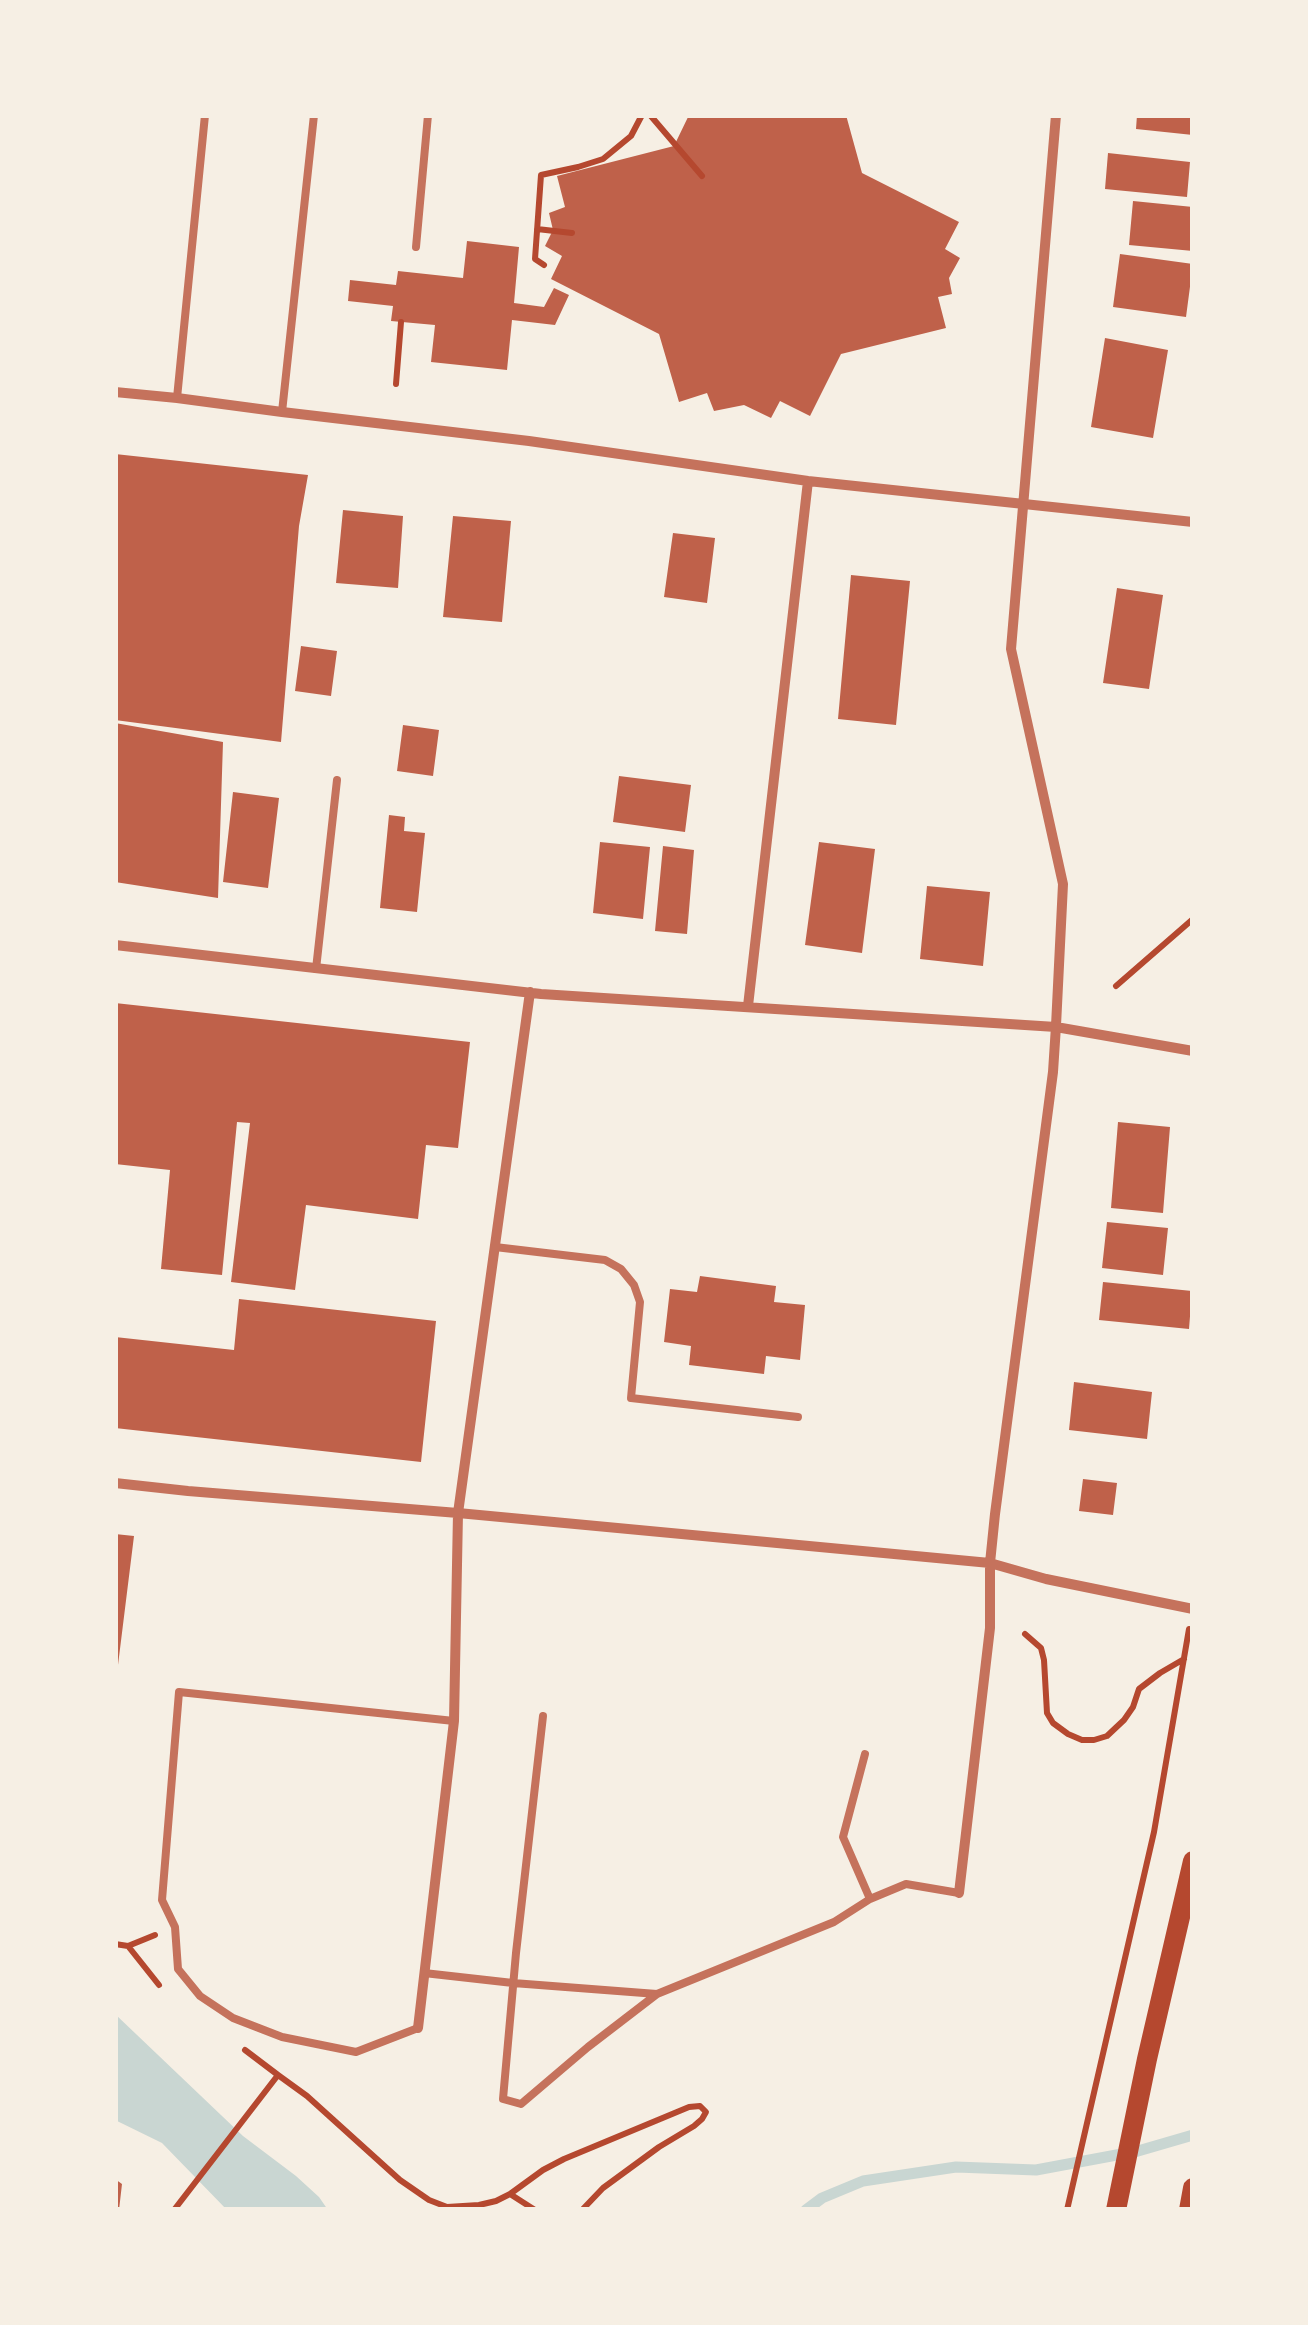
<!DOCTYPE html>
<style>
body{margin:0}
#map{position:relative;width:1308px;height:2325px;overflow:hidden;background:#f6efe4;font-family:"Varela Round",sans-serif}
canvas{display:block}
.frame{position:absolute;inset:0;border:118px solid #f6efe4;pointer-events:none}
</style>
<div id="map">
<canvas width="1308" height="2325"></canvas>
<div class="frame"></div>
</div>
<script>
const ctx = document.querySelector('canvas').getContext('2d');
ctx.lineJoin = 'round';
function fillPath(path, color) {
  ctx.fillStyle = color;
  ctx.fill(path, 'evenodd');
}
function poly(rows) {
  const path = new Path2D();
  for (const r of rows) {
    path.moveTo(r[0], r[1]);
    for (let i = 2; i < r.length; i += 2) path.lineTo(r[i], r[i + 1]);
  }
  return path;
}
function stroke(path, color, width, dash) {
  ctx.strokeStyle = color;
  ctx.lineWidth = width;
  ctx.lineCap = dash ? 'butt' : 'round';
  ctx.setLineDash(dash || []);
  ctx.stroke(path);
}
fillPath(poly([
 [115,2014,243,2136,296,2176,319,2197,328,2210,227,2210,162,2143,115,2120]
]), '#c9d6d2');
stroke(poly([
 [806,2210,822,2198,863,2181,956,2167,1036,2170,1138,2151,1193,2135]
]), '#c9d6d2', 11);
fillPath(poly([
 [689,115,846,115,862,173,959,222,945,249,960,258,949,278,952,294,938,297,946,328,841,354,810,416,780,401,771,418,744,405,714,411,707,393,679,402,659,334,551,279,562,256,545,246,553,230,549,213,565,207,557,176,674,146],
 [1137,115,1193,115,1193,135,1136,129],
 [1108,153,1190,162,1187,197,1105,189],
 [1133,201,1193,207,1193,251,1129,245],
 [467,241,519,247,514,303,544,307,554,288,569,295,555,325,512,320,507,370,431,362,435,325,391,321,393,306,348,301,350,280,396,285,398,271,463,278],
 [1120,254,1193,264,1186,317,1113,307],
 [1105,338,1168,350,1153,438,1091,427],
 [115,454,308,475,299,526,281,742,115,720],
 [343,510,403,516,398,588,336,583],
 [453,516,511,521,502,622,443,617],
 [673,533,715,538,707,603,664,597],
 [851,575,910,581,896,725,838,719],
 [1117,588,1163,595,1149,689,1103,683],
 [301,646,337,651,331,696,295,691],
 [115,723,223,742,218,898,115,882],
 [403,725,439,730,433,776,397,771],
 [619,776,691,785,685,832,613,822],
 [233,792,279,798,268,888,223,882],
 [389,815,405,817,404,831,425,833,417,912,380,908],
 [600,842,650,847,643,919,593,913],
 [819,842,875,849,862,953,805,945],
 [663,846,694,850,687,934,655,931],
 [927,886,990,892,983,966,920,959],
 [115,1003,470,1042,458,1148,426,1145,418,1219,306,1205,295,1290,231,1282,250,1123,237,1122,222,1275,161,1269,170,1170,115,1164],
 [1118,1122,1170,1127,1163,1213,1111,1208],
 [1107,1222,1168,1228,1163,1275,1102,1268],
 [700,1276,776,1286,774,1302,805,1305,800,1360,766,1356,764,1374,689,1365,691,1346,664,1342,670,1289,697,1292],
 [1103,1282,1192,1291,1189,1329,1099,1320],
 [239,1299,436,1321,421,1462,115,1428,115,1337,234,1350],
 [1074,1382,1152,1392,1147,1439,1069,1430],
 [1083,1479,1117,1483,1113,1515,1079,1511],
 [115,1534,134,1536,117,1673,115,1673],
 [115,2179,122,2184,119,2210,115,2210]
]), '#bf614a');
stroke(poly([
 [650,115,702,176],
 [537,229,572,233],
 [544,265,535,259,541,175,578,167,603,159,631,136,642,115],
 [396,384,401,322],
 [1116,986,1193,919],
 [1025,1634,1041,1648,1044,1660,1047,1713,1053,1723,1068,1734,1082,1740,1094,1740,1107,1736,1124,1720,1133,1707,1139,1689,1160,1673,1184,1659],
 [115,1944,128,1946,159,1985],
 [128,1946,155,1935],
 [245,2050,278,2075],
 [510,2194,535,2210],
 [174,2210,278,2075,307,2096,400,2180,429,2200,447,2207,479,2205,496,2201,510,2194,543,2170,564,2159,689,2107,700,2106,706,2112,702,2119,694,2126,659,2147,603,2188,582,2210],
 [1067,2210,1154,1832,1189,1629]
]), '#b5482f', 6);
stroke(poly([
 [416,247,428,115],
 [177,398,205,115],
 [282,412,314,115],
 [316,969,337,780],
 [495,1247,605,1260,621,1269,634,1285,640,1302,631,1398,798,1417],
 [543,1716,516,1953,503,2099,521,2104,588,2047,657,1994,834,1922,870,1899],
 [865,1754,843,1837,870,1899,906,1884,959,1893],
 [424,1973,513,1983,657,1994],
 [418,2028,356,2052,282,2037,233,2018,200,1996,178,1969,175,1927,162,1900,179,1692,454,1721]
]), '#c5725c', 8);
stroke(poly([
 [115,392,177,398,282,412,529,441,808,481,1193,522],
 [115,945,541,994,1056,1027,1193,1051],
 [748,1006,808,481],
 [115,1483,188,1491,458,1513,990,1563,1046,1579,1193,1609],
 [959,1893,990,1628,990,1563,995,1514,1053,1072,1056,1026,1063,884,1011,649,1056,115],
 [418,2028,454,1721,458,1513,530,992]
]), '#c5725c', 10);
stroke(poly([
 [1116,2210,1147,2059,1193,1861],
 [1189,2210,1193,2188]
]), '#b5482f', 20);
</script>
